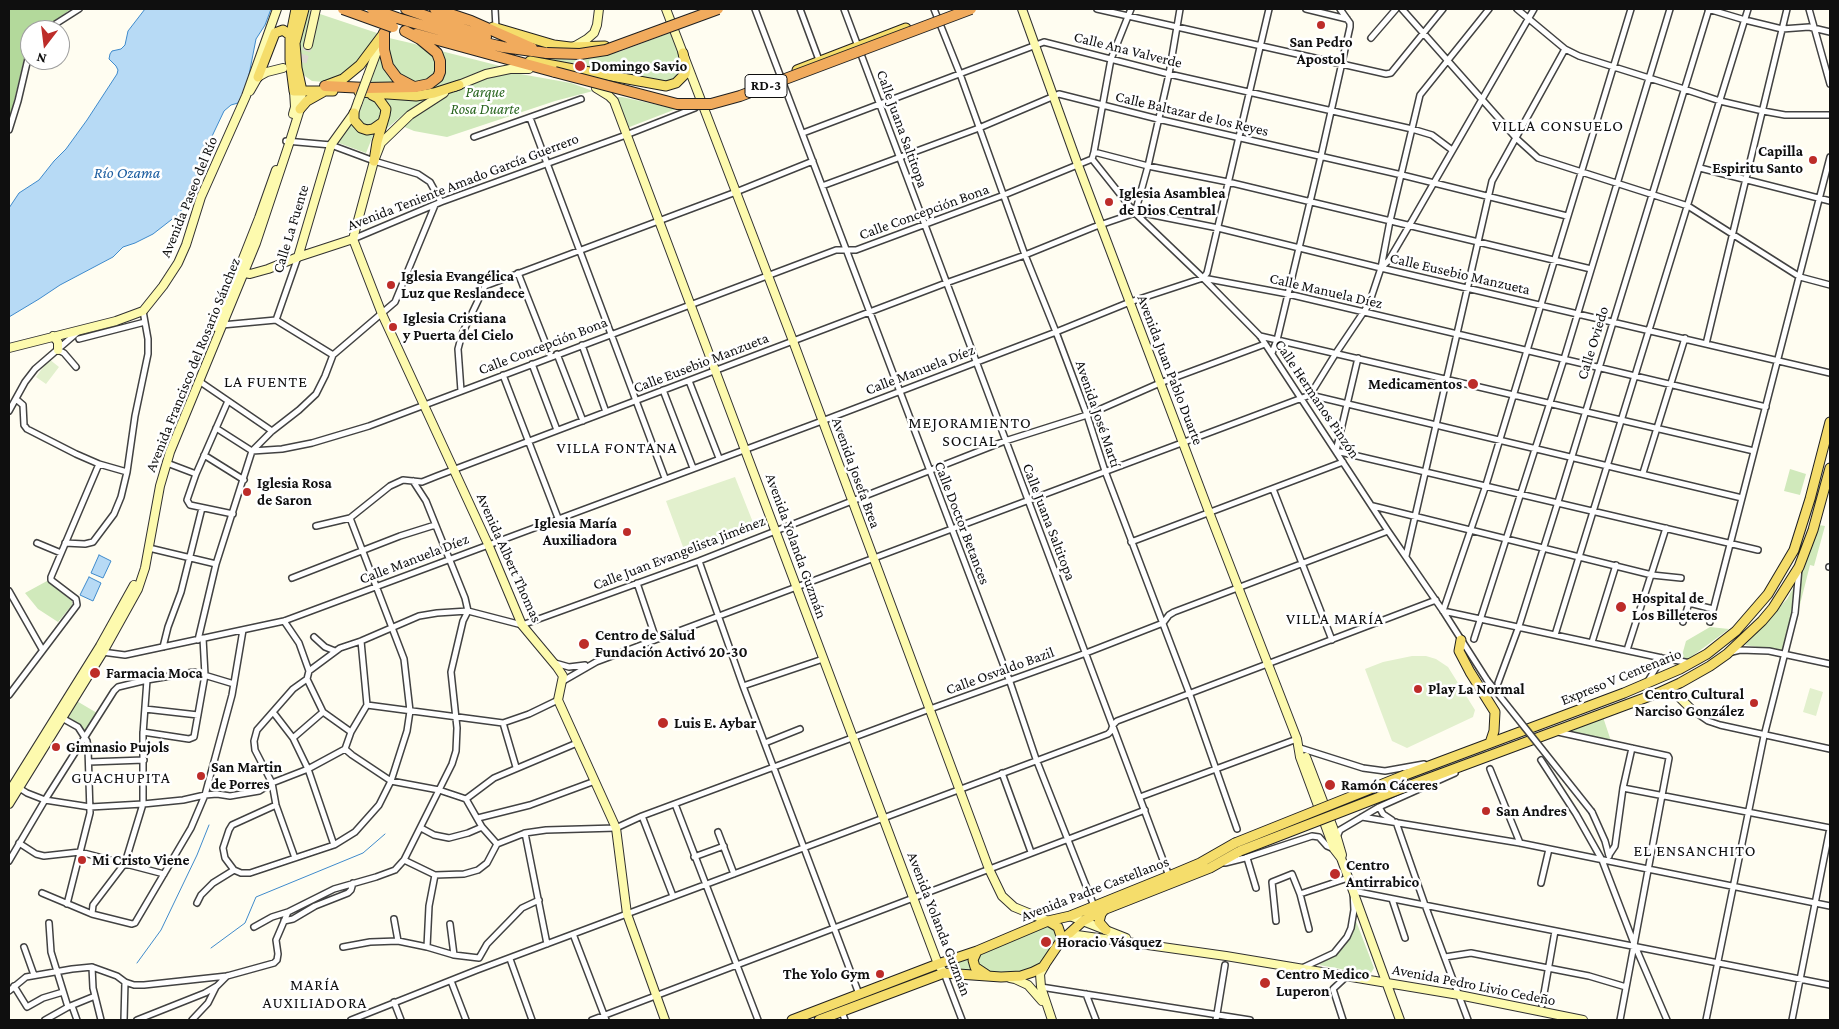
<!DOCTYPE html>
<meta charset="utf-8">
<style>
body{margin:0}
#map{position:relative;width:1839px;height:1029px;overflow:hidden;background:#fffdf1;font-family:"Crimson Pro",serif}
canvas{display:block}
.frame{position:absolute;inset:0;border:10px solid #0f0f0f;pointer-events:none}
.north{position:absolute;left:20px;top:20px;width:50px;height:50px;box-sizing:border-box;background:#fff;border:1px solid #9f9f9f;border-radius:50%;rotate:195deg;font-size:14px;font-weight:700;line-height:20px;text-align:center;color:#0f0f0f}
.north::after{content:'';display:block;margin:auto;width:18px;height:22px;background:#bd2c29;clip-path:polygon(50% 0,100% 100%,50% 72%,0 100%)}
</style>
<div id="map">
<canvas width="1839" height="1029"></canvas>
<div class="frame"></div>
<div class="north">N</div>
</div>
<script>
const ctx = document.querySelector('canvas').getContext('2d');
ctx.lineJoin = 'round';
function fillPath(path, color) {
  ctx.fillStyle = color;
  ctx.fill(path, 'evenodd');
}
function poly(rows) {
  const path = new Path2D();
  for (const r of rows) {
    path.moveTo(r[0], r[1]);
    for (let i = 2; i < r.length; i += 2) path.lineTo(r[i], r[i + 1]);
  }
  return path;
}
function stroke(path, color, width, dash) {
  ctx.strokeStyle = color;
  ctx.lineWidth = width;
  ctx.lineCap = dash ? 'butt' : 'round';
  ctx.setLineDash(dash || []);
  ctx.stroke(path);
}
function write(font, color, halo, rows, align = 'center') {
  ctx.font = font + ' "Crimson Pro",serif';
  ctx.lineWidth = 5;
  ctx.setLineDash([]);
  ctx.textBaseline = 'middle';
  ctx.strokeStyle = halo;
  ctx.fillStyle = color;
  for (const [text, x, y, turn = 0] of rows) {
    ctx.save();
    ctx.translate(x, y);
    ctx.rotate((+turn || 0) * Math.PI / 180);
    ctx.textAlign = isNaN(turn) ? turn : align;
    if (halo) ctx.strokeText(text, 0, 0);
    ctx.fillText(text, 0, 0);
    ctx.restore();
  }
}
fillPath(poly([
 [308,10,377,33,367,51,343,76,324,82,312,81,302,74,297,50],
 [672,32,684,66,680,77,667,83,532,57,532,56,574,60,594,57,619,52],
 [389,38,415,44,430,51,437,59,437,72,430,81,416,84,400,75,392,65,388,53],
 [379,51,384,69,389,76,400,84,367,84],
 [441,51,500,66,453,84,421,92,372,91,436,84],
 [509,72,571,83,593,91,555,101,447,137,414,131,400,125,435,100,477,80],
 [436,95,403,115,385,130,386,118,380,97],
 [365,97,375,99,383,109,381,123,365,127,357,120],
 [618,97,622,97,676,109,627,128,617,100],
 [351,124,357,130,374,133,366,153,336,142],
 [1790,469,1806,474,1800,495,1784,491],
 [1819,525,1825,526,1814,566,1810,565,1788,652,1745,645,1787,599,1804,569],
 [47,581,72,601,72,605,58,622,38,609,25,593],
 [1710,627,1729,629,1687,660,1681,659,1686,641],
 [75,700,97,713,85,731,63,717],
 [1603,717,1611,741,1562,731],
 [1356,921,1374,968,1371,973,1368,974,1319,965,1345,946],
 [1047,925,1054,929,1057,938,1040,963,1032,968,1019,972,990,974,958,969,956,964]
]), '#d0e9bb');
fillPath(poly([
 [9,9,71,9,42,30,30,30,30,44,24,59,9,122]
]), '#b3d99b');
fillPath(poly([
 [49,359,59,367,46,384,36,377],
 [735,477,756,530,686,555,666,501],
 [1412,656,1426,656,1436,659,1448,667,1475,710,1473,717,1407,748,1392,741,1365,669,1383,662],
 [1810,688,1823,692,1816,716,1803,712]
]), '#e2f0cd');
const water = poly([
 [145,9,271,9,265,25,256,39,246,90,238,103,231,105,224,111,205,151,199,170,180,213,153,234,135,243,123,247,113,257,60,285,39,299,9,317,9,208,19,193,39,180,54,161,66,149,87,120,117,74,118,70,116,66,109,59,110,54,112,51,121,49,125,45,128,31,145,9],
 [99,555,111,561,103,578,91,573,99,555],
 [89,577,101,583,93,601,80,595,89,577]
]);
fillPath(water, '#b7daf5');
stroke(water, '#3f8acb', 1);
stroke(poly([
 [211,948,245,923,256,897,363,853,385,834],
 [137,963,161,930,197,855,209,825]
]), '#3f8acb', 1);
stroke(poly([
 [293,68,299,67,302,64,308,45]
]), '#dbd9cf', 8, [8, 4]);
const street = poly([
 [495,9,496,28],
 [755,9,1010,682,1036,759,1094,906],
 [800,9,819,60],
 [844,9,1169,876],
 [934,9,960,74,1025,255,1056,332,1087,415,1105,471,1190,695,1237,829],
 [1097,9,1386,74,1391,73,1443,9],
 [1306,9,1347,19],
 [1402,9,1517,139,1538,158,1688,206,1800,277,1830,285],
 [1517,9,1565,49,1579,56,1684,89,1720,101,1763,111,1785,115,1830,115],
 [1631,9,1486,485,1443,611,1662,658,1691,663],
 [1708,9,1745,20,1782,29,1809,27,1830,32],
 [1809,9,1830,84],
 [46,30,79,9],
 [1371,38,1396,9],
 [530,118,665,478],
 [9,130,18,101,30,50],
 [803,133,1044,42,1169,74,1412,129,1432,135,1452,150],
 [474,137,581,99],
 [286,141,331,145,374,161,418,174,430,182,441,202],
 [1094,152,1111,59,1131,9],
 [1092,159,1135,213,1203,278,1260,336,1388,531,1443,611,1487,680],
 [1700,168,1830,201],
 [822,186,979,128,1059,94,1158,119,1402,175,1567,216],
 [1135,213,1148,166,1169,74,1180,9],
 [353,239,441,202,626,135,695,108],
 [1381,268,1390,221,1420,95,1489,9],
 [518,273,551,357],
 [1203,278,1207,273,1269,9],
 [276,320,298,257],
 [222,325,276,320,333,355],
 [1260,336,1754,451],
 [79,339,145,322],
 [1706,344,1787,9],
 [582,345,606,412],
 [58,350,64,353,76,367],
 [1272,353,1277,340,1321,156,1350,27,1350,23,1340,9],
 [557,354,583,421],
 [1358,358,1336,451,1758,550],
 [532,364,557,430],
 [503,375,558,518],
 [199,381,272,431],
 [689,381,719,458],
 [663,390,693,468],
 [461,391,458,349,462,334,485,286,736,192,813,161],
 [1310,395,1336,353,1369,304,1381,268,1389,260,1409,226,1534,9],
 [16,399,23,405,24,425,27,429,76,454,99,464,127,472],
 [228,401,196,474,187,500,190,505,233,514],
 [9,411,25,382,35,369,79,331],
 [216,428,252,451,282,449,312,443,369,426,836,250,856,250,1004,195,1092,159,1094,152,1148,166,1228,182,1591,269],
 [204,455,244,480],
 [167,463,196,474],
 [1643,473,1685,338],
 [1273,489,1332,640],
 [1373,506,1652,575,1681,578],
 [316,526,350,518,390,486,403,480,422,482,437,476,946,283,1025,255,1094,227,1138,212,1218,228,1381,268,1830,373],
 [1131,542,1343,462],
 [37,543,61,553],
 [65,543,85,544,93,542,114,514,121,497,127,472,135,416,148,354,148,339,143,311],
 [149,548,216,564],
 [1406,556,1492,181,1565,49],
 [699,561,743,686,859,994],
 [1829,567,1830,567],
 [292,578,400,536,435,525],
 [637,583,656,639],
 [9,591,42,649],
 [284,621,299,643,309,671],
 [1683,622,1689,603,1713,609],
 [1710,622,1830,157],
 [1555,635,1748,9],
 [314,637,325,647,335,651],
 [1474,639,1564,359,1670,9],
 [198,640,216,564,252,451,272,431,299,410,316,394,325,376,333,355,395,302,435,205],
 [1592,642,1616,565],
 [163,647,168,627,181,592,202,508],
 [1627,650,1666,528],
 [102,652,125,655,284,621,822,421,1056,332,1130,302,1203,278,1288,294,1766,407],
 [1732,652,1740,650,1769,651,1830,664],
 [555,663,569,667,585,665],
 [307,679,323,712,351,732],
 [563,681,596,662,1310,395,1742,498],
 [1648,681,1662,658],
 [1498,683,1519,626,1558,502,1709,9],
 [743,686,823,659],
 [9,695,77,605,76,599,51,580,51,577,99,464],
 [367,705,503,723,529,714,558,700],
 [145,709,198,715],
 [1692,710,1708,721,1720,725,1830,749],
 [273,712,293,738,308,769,334,845],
 [62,718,78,727,87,741,88,748,90,813,67,904],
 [503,723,516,767],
 [143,732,189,739,194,737,205,675,203,638],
 [1558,732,1668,756,1669,758,1620,1020],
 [293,738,323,712],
 [765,743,800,729],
 [1300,748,1363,768,1385,771,1424,764],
 [345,749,352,755,391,781,439,790,466,799],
 [1541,760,1576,814,1602,860,1635,946,1667,1020],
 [89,762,144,760],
 [1490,769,1520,843],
 [1002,773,1031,852],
 [16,786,27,793,45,800,90,807,143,804,183,800,205,795,217,794,230,796,259,791,272,783,308,769,345,749,351,732,367,705,361,641],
 [1623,788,1830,828],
 [1140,797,1297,739],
 [466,799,494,778,577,743],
 [466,799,482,827,497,844],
 [675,804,758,1020],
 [276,805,232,825,229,830,223,848,225,858,234,870,241,873,250,873,334,845,355,832,379,805,391,781,407,731,410,711,404,659,350,518],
 [1379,807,1383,814,1392,820],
 [1592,812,1605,841,1609,856],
 [642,816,673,896],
 [1362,817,1520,843,1830,906],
 [478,818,530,805,595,781],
 [1396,822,1425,905,1468,1020],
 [421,828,434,835,449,838,468,833,482,827],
 [718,832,734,874],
 [525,833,547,944],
 [1337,837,1340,830,1379,807,1455,773],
 [19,843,36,854,44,856,80,852,164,874],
 [1609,855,1615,846,1623,788,1632,748],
 [694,857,724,846],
 [295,858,276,805,272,783,255,750,254,741,257,730,293,689,307,679,309,671,340,648,361,641,419,616,437,613,468,611,522,625,699,561,1005,441,1087,415,1160,383,1265,344],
 [1247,858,1256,888],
 [404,860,435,875,464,874,478,870,487,863,497,844,525,833,546,830,616,828,642,816,930,709,1086,653,1163,623,1169,615,1174,612,1388,531],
 [9,861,45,800,114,691,118,687,147,680,194,672,234,684],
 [1225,863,1245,858,1312,836,1319,837,1327,846,1334,849],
 [1541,883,1549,849],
 [42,893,92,914,132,924,135,923,191,828,205,795,232,695,243,630],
 [1300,894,1348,878],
 [1392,899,1405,938],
 [197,903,201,895,213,883,234,870],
 [92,914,93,905,125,863,143,804,143,734,147,680],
 [394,919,398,941],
 [284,921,293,919,315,906,348,893,351,890,353,883],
 [1276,921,1272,882,1292,874,1300,894,1309,929],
 [49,923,51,952,68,1007],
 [450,924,454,955],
 [254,927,272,917,288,912],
 [573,934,606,1020],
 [24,947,34,975],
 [343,947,370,942,398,941,427,947,454,955,479,958,487,944,522,908,539,900],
 [427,947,429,906,435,875],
 [1445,957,1471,953,1589,976,1626,987],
 [510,959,532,1020],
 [92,967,93,988,101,1020],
 [1302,968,1334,953,1347,937,1351,928,1354,910,1353,891,1830,985],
 [944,973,962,1020],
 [451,981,466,1020],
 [14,986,27,1007,43,998,63,992],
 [1041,987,1250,1020],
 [9,991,26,977,72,969,92,967,117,976,125,982,134,985,144,985,227,976,274,963,277,960,278,954,276,940,288,912,334,889,376,877,395,870,404,860,452,764,456,751,457,728,451,672,463,621,468,611,465,598,426,501,413,481],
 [1086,994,1096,1020],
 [394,1002,401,1020],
 [1542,1005,1555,931],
 [72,1006,77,1020],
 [842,1012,845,1020],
 [45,1020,68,1007,95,996],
 [124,1020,125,982],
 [137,1020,205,993,217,986,227,976],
 [192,1020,208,1003,216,987],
 [351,1020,477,970,1108,734,1111,731,1113,725,1117,721,1436,600],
 [592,1020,1145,810],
 [1216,1020,1225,965],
 [1343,1020,1333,989,1347,976],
 [1706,1020,1764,736,1795,613,1799,568],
 [1792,1020,1830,828]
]);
const secondary = poly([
 [666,9,793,341,989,869,1002,896,1014,907,1048,921],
 [1022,9,1078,165,1209,512,1297,739,1300,757,1334,849,1341,858,1400,1020],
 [308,45,316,9],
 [575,46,587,39,594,33,597,25,599,9],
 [367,78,382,38],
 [454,87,486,74,510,69,529,69],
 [596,88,609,96,614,101,938,964,944,973],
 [250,91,258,77,267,72,283,68],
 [444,93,410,115,381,143,374,161,353,239,382,314,488,544,522,625,557,667,563,676,558,700,616,828,627,914,665,1020],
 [293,114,295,107,294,91],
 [298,257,331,145,354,113,358,102],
 [241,272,250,274,268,269,298,257,353,239],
 [216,327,259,218,276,170],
 [53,336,58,342,58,350],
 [9,348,116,321,143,311,163,286,178,263,186,245,201,197,246,96,277,9],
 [1660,693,1671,693,1678,696,1692,710],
 [1306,757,1337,838,1342,855,1341,858],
 [9,792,100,646,134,585],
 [9,804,103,652,138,589,145,568,160,486,170,452,256,243,290,141,300,109,302,91],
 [1070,916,1126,938],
 [1066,939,1077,935,1226,956,1459,995,1583,1020],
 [1045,965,1040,974,1041,987,1052,1020],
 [1010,978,1015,979,1028,985,1042,1001]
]);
const primary = poly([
 [296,9,290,39,290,60,294,91,333,91],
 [493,27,554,45,570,47,605,46],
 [530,61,666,86,676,83,685,74,686,68,683,53],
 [797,70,906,28],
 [258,77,275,33,283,30,294,38],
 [327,85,343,79,360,65,384,33],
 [302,91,297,68,295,43,304,9],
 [359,92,416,96,434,93,459,85],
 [372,95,378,98,386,109,385,115,377,142,374,161],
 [300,109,307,101,323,92],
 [354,113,354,120,361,128,367,130,373,129,383,122],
 [1461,640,1459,651,1470,672,1495,712,1494,731,1490,743],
 [1405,775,1624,693,1680,669,1707,654,1736,631,1768,594,1794,550,1810,499,1830,422],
 [1408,786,1658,693,1680,683,1710,666,1727,654,1762,621,1773,608,1799,567,1813,530,1830,468],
 [1104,910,1101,914,1099,922,1106,930],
 [1048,921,1058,927,1061,936,1060,942],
 [977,951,973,960,975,967,987,975],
 [792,1020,938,964,977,951,1048,921,1070,916,1169,876,1200,863,1235,843],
 [819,1020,944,973,1001,977,1021,976,1033,972,1043,967,1060,942,1083,921,1106,909,1210,868,1240,851]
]);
const highway = poly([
 [406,9,486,37],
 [435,9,471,21,532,48],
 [397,18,481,42,503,47,547,53],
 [384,33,384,50,388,66,397,78,412,86],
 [416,34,555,72],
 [325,86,366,88,415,87,429,84,438,77,440,72,440,61,437,53,420,39,405,31]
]);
stroke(street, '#424242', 8);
stroke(secondary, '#313131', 10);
stroke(primary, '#202020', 11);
stroke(highway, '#202020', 12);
stroke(street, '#fff', 5);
stroke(secondary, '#fdfaae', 8);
stroke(primary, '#f5dd6b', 9);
stroke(highway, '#f1ab5d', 10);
const streetBridge = poly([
 [1487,680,1592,812]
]);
const secondaryBridge = poly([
 [358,102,367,78]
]);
const primaryBridge = poly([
 [1235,843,1405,775],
 [1240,851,1408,786]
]);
const highwayBridge = poly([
 [343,9,393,27],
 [372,9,397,18],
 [547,53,580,54,606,50,718,9],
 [555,72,677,104,711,104,740,96,971,9]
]);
stroke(streetBridge, '#424242', 8, []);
stroke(secondaryBridge, '#313131', 10, []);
stroke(primaryBridge, '#202020', 11, []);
stroke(highwayBridge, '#202020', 12, []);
stroke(streetBridge, '#fff', 5);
stroke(secondaryBridge, '#fdfaae', 8);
stroke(primaryBridge, '#f5dd6b', 9);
stroke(highwayBridge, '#f1ab5d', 10);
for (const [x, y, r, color] of [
 [1321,25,5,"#bd2c29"],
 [580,66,6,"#bd2c29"],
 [1813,160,5,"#bd2c29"],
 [1109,202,5,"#bd2c29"],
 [391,285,5,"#bd2c29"],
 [393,327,5,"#bd2c29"],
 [1473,384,6,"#bd2c29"],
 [247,492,5,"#bd2c29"],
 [627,532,5,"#bd2c29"],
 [1621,607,6,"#bd2c29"],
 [584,644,6,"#bd2c29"],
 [95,673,6,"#bd2c29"],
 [1418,689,5,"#bd2c29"],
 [1754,703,5,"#bd2c29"],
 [663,723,6,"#bd2c29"],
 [56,747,5,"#bd2c29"],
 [201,776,5,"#bd2c29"],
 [1330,785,6,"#bd2c29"],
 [1486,811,5,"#bd2c29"],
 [82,860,5,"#bd2c29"],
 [1335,874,6,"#bd2c29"],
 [1046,942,6,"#bd2c29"],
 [880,974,5,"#bd2c29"],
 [1265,983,6,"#bd2c29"]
]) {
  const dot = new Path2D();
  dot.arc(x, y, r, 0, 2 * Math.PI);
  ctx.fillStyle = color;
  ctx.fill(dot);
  stroke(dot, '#fff', 2);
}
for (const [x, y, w] of [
 [766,86,42]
]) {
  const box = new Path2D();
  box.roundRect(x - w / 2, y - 11.5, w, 23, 4);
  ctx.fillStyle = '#fff';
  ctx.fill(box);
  stroke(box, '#0f0f0f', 1);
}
write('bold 14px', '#0f0f0f', null, [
 ["RD-3",766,86]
]);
write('bold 15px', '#0f0f0f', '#fff', [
 ["San Pedro",1321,42,"center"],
 ["Apostol",1321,59,"center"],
 ["Domingo Savio",591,66],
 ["Capilla",1803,151,"right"],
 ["Espiritu Santo",1803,168,"right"],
 ["Iglesia Asamblea",1119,193],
 ["de Dios Central",1119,210],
 ["Iglesia Evangélica",401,276],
 ["Luz que Reslandece",401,293],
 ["Iglesia Cristiana",403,318],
 ["y Puerta del Cielo",403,335],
 ["Medicamentos",1462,384,"right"],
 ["Iglesia Rosa",257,483],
 ["de Saron",257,500],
 ["Iglesia María",617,523,"right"],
 ["Auxiliadora",617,540,"right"],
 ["Hospital de",1632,598],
 ["Los Billeteros",1632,615],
 ["Centro de Salud",595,635],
 ["Fundación Activó 20-30",595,652],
 ["Farmacia Moca",106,673],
 ["Play La Normal",1428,689],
 ["Centro Cultural",1744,694,"right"],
 ["Narciso González",1744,711,"right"],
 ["Luis E. Aybar",674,723],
 ["Gimnasio Pujols",66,747],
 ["San Martin",211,767],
 ["de Porres",211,784],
 ["Ramón Cáceres",1341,785],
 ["San Andres",1496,811],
 ["Mi Cristo Viene",92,860],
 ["Centro",1346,865],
 ["Antirrabico",1346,882],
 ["Horacio Vásquez",1057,942],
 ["The Yolo Gym",870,974,"right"],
 ["Centro Medico",1276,974],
 ["Luperon",1276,991]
], 'left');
write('15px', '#0f0f0f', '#fff', [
 ["Calle Ana Valverde",1128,50,14],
 ["Calle Baltazar de los Reyes",1192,114,13],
 ["Calle Juana Saltitopa",902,129,70],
 ["Avenida Teniente Amado García Guerrero",463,182,-21],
 ["Avenida Paseo del Río",189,197,-68],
 ["Calle Concepción Bona",924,212,-20],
 ["Calle La Fuente",291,229,-73],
 ["Calle Eusebio Manzueta",1460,274,13],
 ["Calle Manuela Díez",1326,291,13],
 ["Calle Oviedo",1593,343,-73],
 ["Calle Concepción Bona",543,346,-21],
 ["Calle Eusebio Manzueta",701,363,-21],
 ["Avenida Francisco del Rosario Sánchez",193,365,-68],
 ["Calle Manuela Díez",920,370,-21],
 ["Avenida Juan Pablo Duarte",1170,370,69],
 ["Calle Hermanos Pinzón",1317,399,56],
 ["Avenida José Martí",1098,414,71],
 ["Avenida Josefa Brea",856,473,70],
 ["Calle Juana Saltitopa",1049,522,69],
 ["Calle Doctor Betances",962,523,69],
 ["Avenida Yolanda Guzmán",796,546,70],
 ["Calle Juan Evangelista Jiménez",679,553,-21],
 ["Avenida Albert Thomas",509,558,66],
 ["Calle Manuela Díez",414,559,-21],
 ["Calle Osvaldo Bazil",1000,671,-20],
 ["Expreso V Centenario",1621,677,-22],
 ["Avenida Padre Castellanos",1095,889,-21],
 ["Avenida Yolanda Guzmán",939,924,69],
 ["Avenida Pedro Livio Cedeño",1474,985,11]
]);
write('italic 15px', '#2a6620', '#fff', [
 ["Parque",485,92],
 ["Rosa Duarte",485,109]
]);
ctx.letterSpacing = '1px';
write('16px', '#0f0f0f', '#fff', [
 ["VILLA CONSUELO",1558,126],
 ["LA FUENTE",266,382],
 ["MEJORAMIENTO",970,423],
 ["SOCIAL",970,441],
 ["VILLA FONTANA",617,448],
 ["VILLA MARÍA",1335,619],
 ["GUACHUPITA",121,778],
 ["EL ENSANCHITO",1695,851],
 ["MARÍA",315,985],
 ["AUXILIADORA",315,1003]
]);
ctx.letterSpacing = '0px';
write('italic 16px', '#1a5c9f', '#fff', [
 ["Río Ozama",127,173]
]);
</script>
